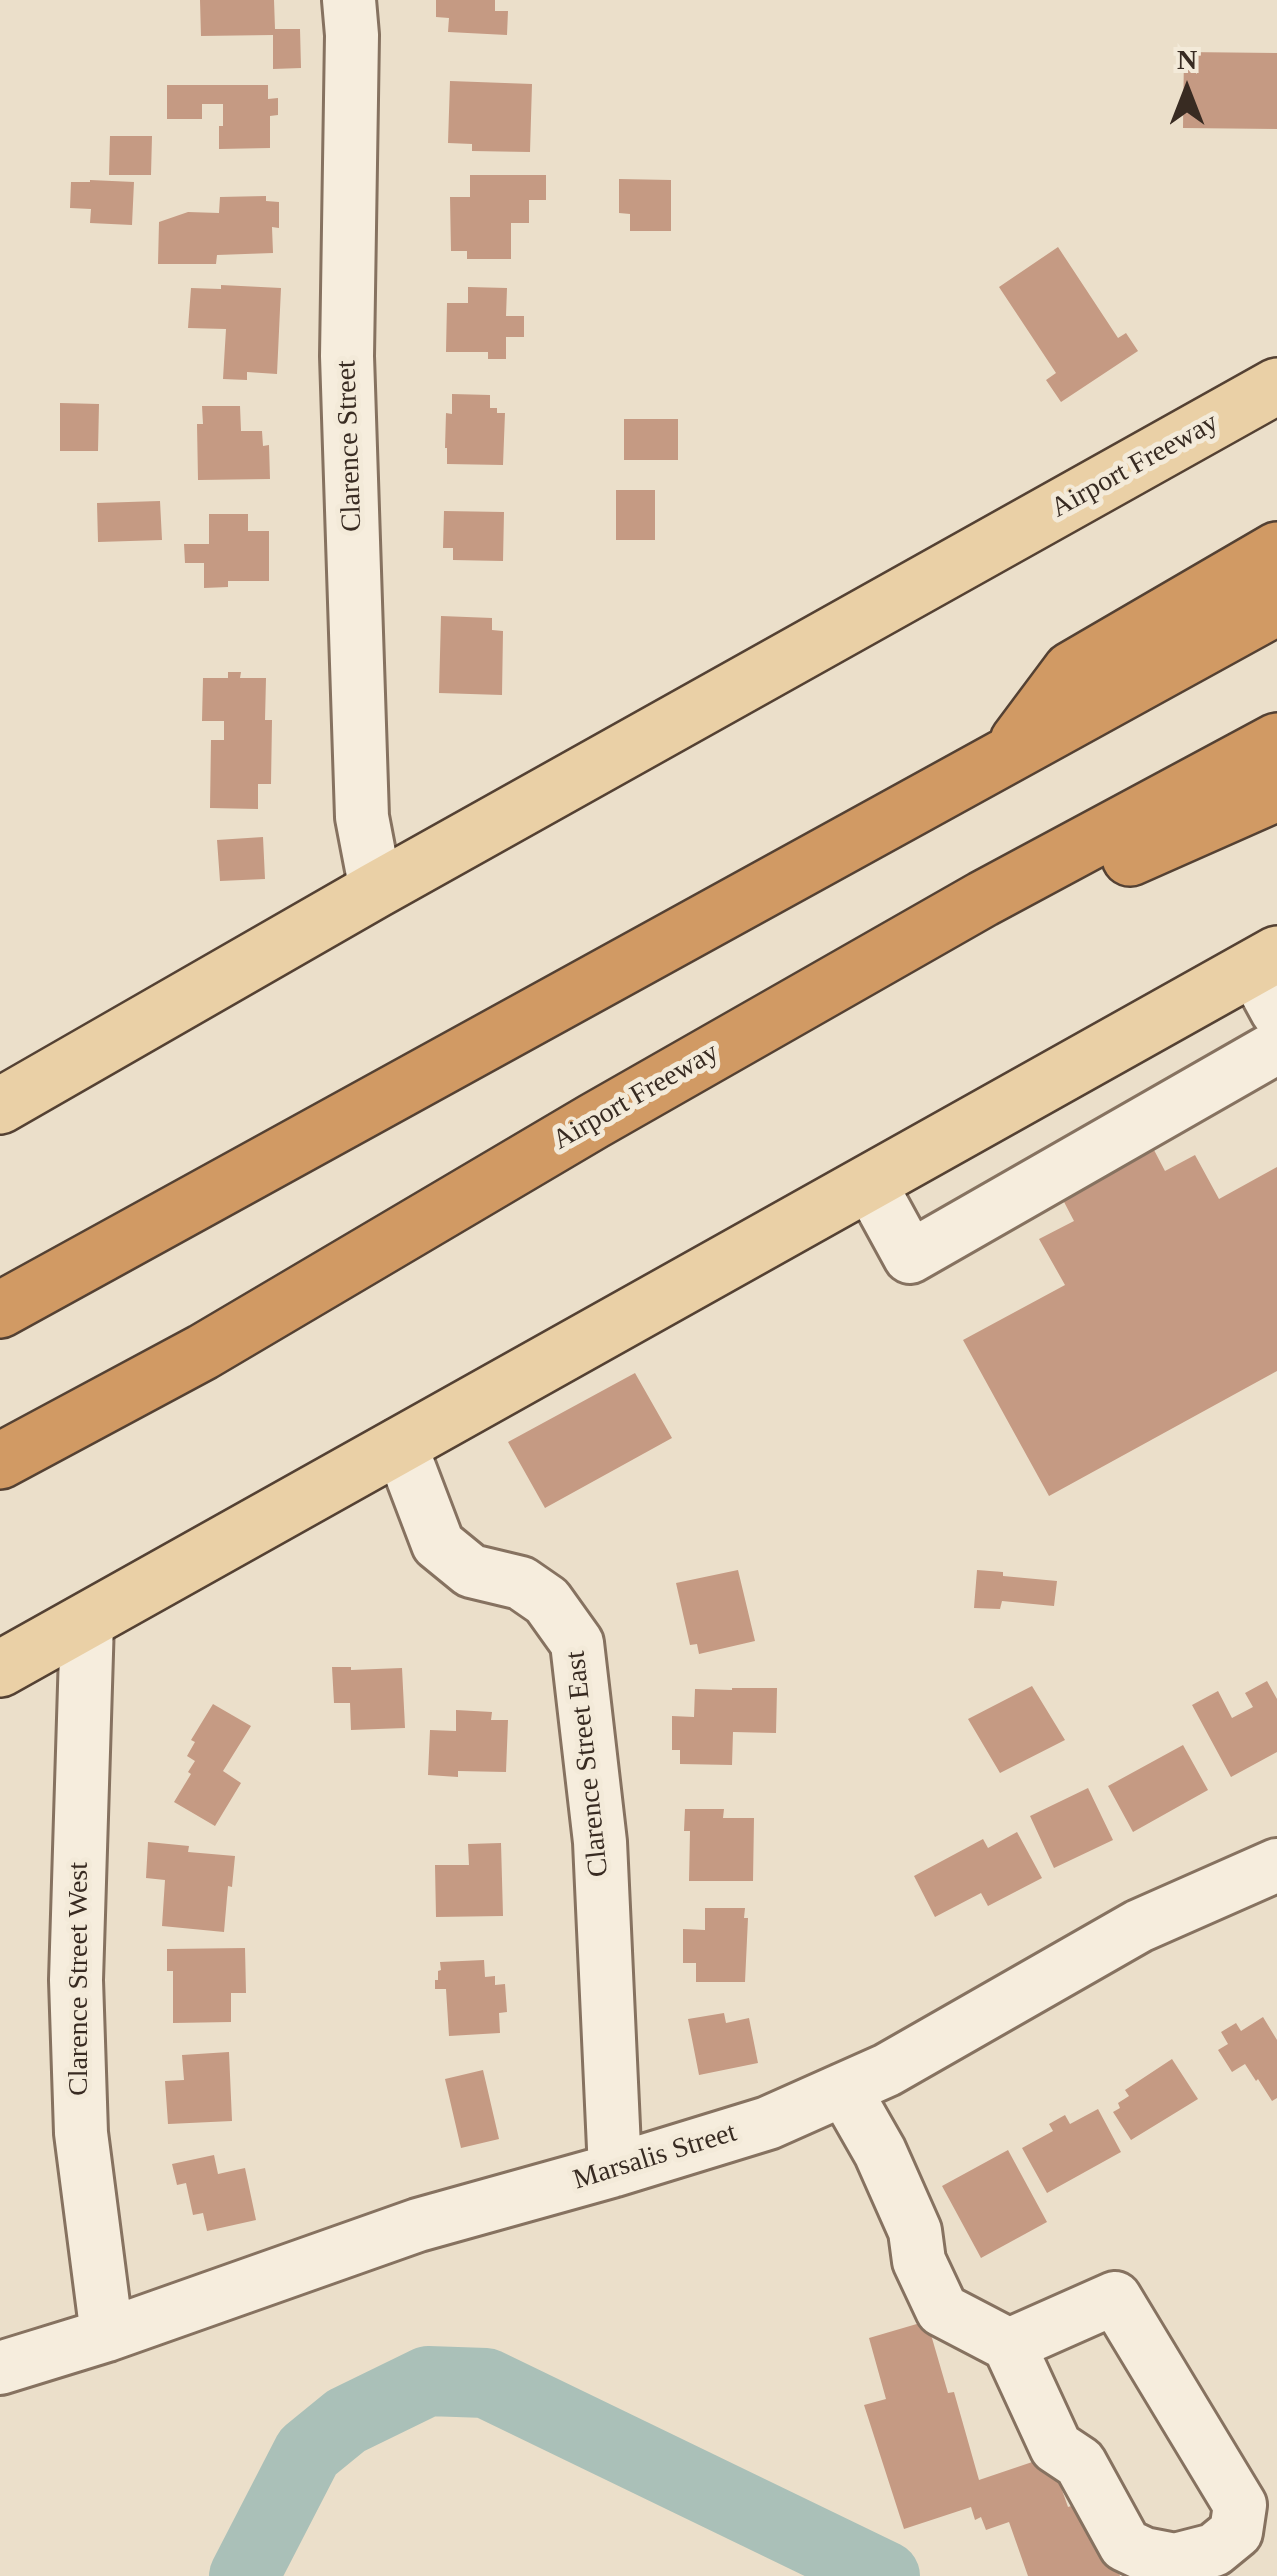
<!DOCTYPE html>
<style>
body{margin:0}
#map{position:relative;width:1277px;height:2576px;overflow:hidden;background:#ebdfca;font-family:Georgia,serif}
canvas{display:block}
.north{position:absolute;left:1137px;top:40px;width:100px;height:100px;-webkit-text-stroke:8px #f3ead9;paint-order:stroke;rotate:0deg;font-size:28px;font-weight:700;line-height:40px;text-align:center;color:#382b22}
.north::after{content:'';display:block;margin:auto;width:35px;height:45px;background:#382b22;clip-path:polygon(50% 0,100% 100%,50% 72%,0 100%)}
</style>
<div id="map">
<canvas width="1277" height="2576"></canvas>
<div class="north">N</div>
</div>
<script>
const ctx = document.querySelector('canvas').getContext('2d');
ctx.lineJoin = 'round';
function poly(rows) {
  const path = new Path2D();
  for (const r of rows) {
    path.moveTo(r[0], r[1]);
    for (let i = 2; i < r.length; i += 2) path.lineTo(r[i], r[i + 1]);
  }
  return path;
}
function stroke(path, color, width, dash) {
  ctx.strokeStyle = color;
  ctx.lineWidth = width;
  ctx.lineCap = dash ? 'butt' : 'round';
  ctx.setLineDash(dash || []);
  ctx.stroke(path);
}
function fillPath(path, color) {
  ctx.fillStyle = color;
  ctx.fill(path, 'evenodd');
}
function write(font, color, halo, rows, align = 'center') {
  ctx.font = font + ' Georgia,serif';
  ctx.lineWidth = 10;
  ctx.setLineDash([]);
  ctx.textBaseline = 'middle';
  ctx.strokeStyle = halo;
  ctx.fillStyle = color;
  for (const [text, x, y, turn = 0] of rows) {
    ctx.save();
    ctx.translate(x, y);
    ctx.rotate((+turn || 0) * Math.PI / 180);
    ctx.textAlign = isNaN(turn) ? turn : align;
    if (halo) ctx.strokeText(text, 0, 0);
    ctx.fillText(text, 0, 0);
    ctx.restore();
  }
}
stroke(poly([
 [244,2576,308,2452,346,2421,428,2381,486,2383,885,2576]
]), '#aac0b8', 70);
fillPath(poly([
 [200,0,274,0,275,29,300,29,301,68,273,69,273,35,201,36],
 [436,0,495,0,495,11,508,11,507,35,448,32,449,18,436,17],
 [1184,52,1277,53,1277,129,1183,128],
 [450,81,532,84,530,152,472,151,472,144,448,143],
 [167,85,268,85,268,99,278,98,278,115,270,116,270,148,219,149,219,126,223,126,223,104,202,104,202,119,167,119],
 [110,136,152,136,151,175,109,175],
 [470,175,546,175,546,200,529,200,529,223,511,223,511,259,467,259,467,251,451,251,450,197,470,197],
 [619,179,671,180,671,231,630,231,630,214,619,213],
 [90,180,134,182,132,225,90,223,91,209,70,208,71,182,90,182],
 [266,196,266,201,279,202,279,228,272,227,273,253,217,255,216,264,158,264,159,222,188,212,219,213,220,197],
 [1058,247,1118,338,1126,333,1138,351,1061,402,1046,380,1056,373,999,287],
 [221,285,281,288,277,374,247,372,247,380,223,379,226,329,188,328,191,288,221,289],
 [468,287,507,288,506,316,524,316,524,337,506,337,506,359,488,359,488,352,446,352,447,303,468,303],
 [452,394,490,395,490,408,497,408,497,413,505,413,503,465,447,464,447,448,445,448,446,413,452,414],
 [60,403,99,404,98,451,60,451],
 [202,406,240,406,241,431,262,431,263,446,269,445,270,479,198,480,197,424,203,424],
 [624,419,678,419,678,460,624,460],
 [616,490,655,490,655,540,616,540],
 [160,501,162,540,98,542,97,503],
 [444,511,504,512,503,561,453,560,453,548,443,548],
 [209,514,248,514,248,531,269,531,269,581,228,581,228,587,204,588,204,563,185,563,184,544,209,544],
 [441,616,492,618,492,630,503,631,502,695,439,693],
 [228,672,241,672,240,678,266,678,265,720,272,720,271,784,258,784,258,809,210,808,211,740,224,740,224,721,202,721,203,678,228,678],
 [263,837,265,879,220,881,217,840],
 [1154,1150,1165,1171,1195,1155,1219,1199,1277,1167,1277,1371,1049,1496,963,1340,1065,1285,1039,1239,1074,1221,1063,1200],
 [635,1373,672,1438,545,1508,508,1442],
 [738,1570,755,1641,699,1654,697,1644,690,1645,676,1583],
 [977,1570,1003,1572,1003,1576,1057,1581,1054,1606,1002,1601,1000,1609,974,1608],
 [332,1667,351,1667,351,1670,402,1668,405,1728,351,1730,350,1703,334,1703],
 [1267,1681,1277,1699,1277,1752,1231,1777,1192,1705,1218,1691,1232,1718,1253,1707,1245,1693],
 [1032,1686,1065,1740,1000,1773,968,1719],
 [732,1688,777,1688,776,1733,733,1732,732,1765,680,1764,680,1750,672,1750,672,1716,694,1717,695,1689,732,1690],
 [213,1704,251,1726,223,1771,241,1783,215,1826,174,1802,191,1774,188,1772,195,1761,187,1756,195,1742,191,1740],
 [456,1710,492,1712,491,1720,508,1720,506,1772,458,1771,458,1777,428,1775,430,1730,456,1731],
 [1183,1745,1208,1790,1133,1832,1108,1786],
 [1088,1788,1113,1840,1054,1868,1030,1816],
 [685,1809,724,1809,723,1818,754,1818,753,1881,689,1881,690,1831,684,1831],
 [1017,1832,1042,1878,988,1906,981,1893,935,1917,914,1876,983,1839,988,1848],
 [148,1842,189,1846,188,1852,235,1856,232,1887,228,1886,224,1932,162,1926,165,1880,146,1878],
 [501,1843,503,1916,436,1917,435,1865,469,1865,468,1844],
 [705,1908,745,1908,744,1918,748,1918,745,1982,696,1982,696,1963,683,1963,683,1929,705,1930],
 [245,1948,246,1993,231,1993,231,2022,173,2023,173,1971,167,1971,167,1949],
 [484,1960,485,1977,495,1976,495,1985,505,1984,507,2012,499,2013,500,2033,449,2036,446,1989,435,1989,435,1980,438,1980,438,1971,441,1970,440,1962],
 [724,2013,726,2023,749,2018,758,2063,699,2075,688,2019],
 [1263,2017,1277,2040,1277,2098,1272,2101,1258,2079,1256,2081,1245,2064,1232,2072,1218,2050,1228,2044,1221,2032,1236,2023,1241,2031],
 [229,2052,232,2121,168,2124,165,2081,184,2080,182,2055],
 [1172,2059,1198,2099,1131,2140,1113,2112,1120,2108,1118,2103,1129,2096,1125,2090],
 [483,2070,499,2139,461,2148,445,2079],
 [1098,2109,1121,2152,1047,2193,1022,2148,1053,2131,1049,2124,1065,2115,1070,2124],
 [1008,2150,1047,2222,981,2258,942,2186],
 [214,2155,218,2174,245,2168,256,2220,207,2231,203,2213,193,2215,186,2183,177,2185,172,2164],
 [927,2321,948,2393,954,2392,979,2480,1050,2456,1068,2507,1093,2499,1120,2576,1028,2576,1009,2522,986,2530,981,2517,975,2520,971,2507,904,2529,864,2405,886,2399,869,2338]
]), '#c59a83');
const minor = poly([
 [349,0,352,35,347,356,362,817,376,890],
 [1253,967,1277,1011],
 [869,1182,910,1257,1277,1047],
 [400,1444,438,1544,471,1571,521,1583,547,1601,577,1643,600,1842,615,2170],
 [87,1621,76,1980,81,2133,107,2335],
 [844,2089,880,2152,915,2231,919,2261,942,2310,1009,2345,1115,2298,1240,2505,1236,2532,1214,2550,1175,2560,1144,2554,1125,2545,1080,2463,1056,2447,1009,2345],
 [0,2368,107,2335,418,2225,615,2170,768,2123,887,2070,1139,1926,1277,1865]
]);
const major = poly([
 [0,1106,376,890,1277,386],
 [0,1669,1277,954]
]);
const highway = poly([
 [1018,741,1071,670,1277,550],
 [1130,858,1277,793],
 [0,1310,1277,607],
 [0,1461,203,1352,594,1121,983,899,1277,741]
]);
stroke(minor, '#867260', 58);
stroke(major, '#544133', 60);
stroke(highway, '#544133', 60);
stroke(minor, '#f6eddd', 52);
stroke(major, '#ead0a6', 55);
stroke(highway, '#d19a64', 55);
write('28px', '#382b22', '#f3ead9', [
 ["Clarence Street",350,446,-92],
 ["Airport Freeway",1135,466,-29],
 ["Airport Freeway",636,1097,-30],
 ["Clarence Street East",588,1764,-96],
 ["Clarence Street West",80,1979,-90],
 ["Marsalis Street",655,2157,-17]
]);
</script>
